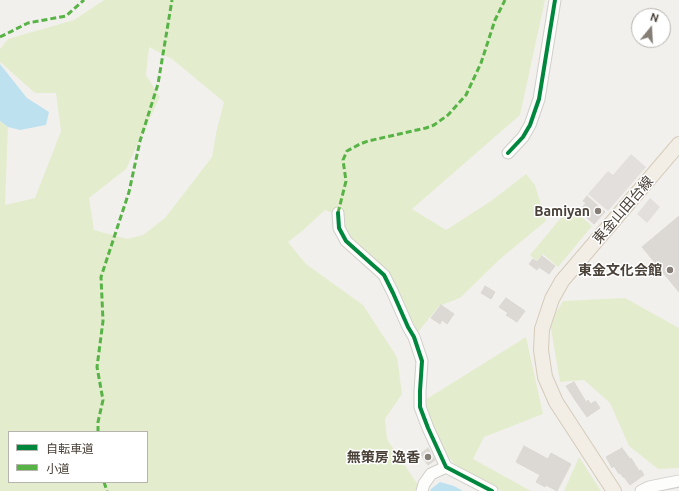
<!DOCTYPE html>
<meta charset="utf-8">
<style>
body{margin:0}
#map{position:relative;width:679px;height:491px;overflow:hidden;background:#f2f0ed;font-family:Ubuntu,"Noto Sans JP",sans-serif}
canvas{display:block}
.legend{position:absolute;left:8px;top:431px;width:140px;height:52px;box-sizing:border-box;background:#fff;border:1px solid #b7b3af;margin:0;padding:5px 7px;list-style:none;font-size:12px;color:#4a4138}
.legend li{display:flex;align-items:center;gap:8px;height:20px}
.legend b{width:20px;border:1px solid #b7b3af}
.north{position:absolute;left:631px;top:8px;width:40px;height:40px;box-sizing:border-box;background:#fff;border:1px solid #b7b3af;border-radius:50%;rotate:18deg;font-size:11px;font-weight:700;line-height:16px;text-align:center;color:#4a4138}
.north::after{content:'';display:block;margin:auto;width:14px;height:18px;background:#857e77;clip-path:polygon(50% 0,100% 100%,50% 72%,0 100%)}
</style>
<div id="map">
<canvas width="679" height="491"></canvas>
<ul class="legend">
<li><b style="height:5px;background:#00873e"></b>自転車道</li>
<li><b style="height:5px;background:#57b346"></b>小道</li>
</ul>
<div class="north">N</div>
</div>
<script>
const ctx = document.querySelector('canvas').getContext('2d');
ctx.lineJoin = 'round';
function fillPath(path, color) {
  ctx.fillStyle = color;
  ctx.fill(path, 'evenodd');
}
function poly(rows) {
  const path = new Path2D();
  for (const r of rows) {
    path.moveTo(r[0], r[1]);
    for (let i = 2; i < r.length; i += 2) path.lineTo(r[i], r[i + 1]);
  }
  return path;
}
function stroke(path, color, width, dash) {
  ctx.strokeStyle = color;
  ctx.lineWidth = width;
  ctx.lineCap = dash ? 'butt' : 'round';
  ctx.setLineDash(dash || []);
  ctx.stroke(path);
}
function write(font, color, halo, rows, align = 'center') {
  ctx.font = font + ' Ubuntu,"Noto Sans JP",sans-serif';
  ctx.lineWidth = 3;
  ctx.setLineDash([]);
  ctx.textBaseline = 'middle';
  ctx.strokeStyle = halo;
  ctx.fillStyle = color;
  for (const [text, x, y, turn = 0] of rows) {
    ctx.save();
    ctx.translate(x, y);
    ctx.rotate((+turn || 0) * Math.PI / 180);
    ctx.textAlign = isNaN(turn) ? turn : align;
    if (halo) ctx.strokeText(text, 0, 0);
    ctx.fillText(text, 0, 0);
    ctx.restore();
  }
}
fillPath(poly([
 [104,0,545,0,520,115,412,209,446,230,491,201,526,174,535,185,546,221,500,259,460,298,439,306,418,332,384,269,349,240,340,216,325,210,301,232,288,242,306,264,363,305,397,357,402,394,385,419,387,439,418,485,415,491,0,491,0,121,8,127,5,205,35,198,61,131,56,93,35,93,0,62,0,49,8,39,74,20],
 [149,47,172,59,224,102,216,133,212,157,165,218,143,235,127,239,94,230,89,198,126,169,160,97,146,75],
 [9,432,147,432,147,482,9,482],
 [570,207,592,226,558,267,543,254,537,261,530,255],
 [625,298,679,328,679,468,658,469,629,446,610,403,584,380,560,382,550,323,563,301],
 [526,337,543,414,484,437,473,459,531,491,502,491,455,465,429,433,425,400],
 [579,457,601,491,564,491]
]), '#e3edcd');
fillPath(poly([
 [631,154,646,167,608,211,588,194,608,171,613,175],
 [650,198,660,207,647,223,637,214]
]), '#e2dfdc');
fillPath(poly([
 [0,64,27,98,49,112,46,125,20,130,8,127,0,121],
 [440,482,454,486,463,491,430,491,431,489]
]), '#bee1f0');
const building = poly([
 [587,196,605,212,594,224,579,211,586,203,583,201,587,196],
 [679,216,679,292,642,247,679,216],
 [542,256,555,266,549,274,539,267,537,270,529,264,533,259,537,262,542,256],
 [485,286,495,292,491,299,481,293,485,286],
 [506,298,525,311,517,322,506,315,508,313,499,307,506,298],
 [441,305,454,314,447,324,442,320,440,324,431,318,441,305],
 [574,382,586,402,588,400,591,404,595,401,600,408,587,417,575,400,566,386,574,382],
 [524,446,548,459,551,453,571,464,557,491,546,485,545,487,536,482,540,475,516,462,524,446],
 [428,448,435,460,428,465,420,454,428,448],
 [622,448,630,459,631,458,639,471,641,470,644,475,630,485,624,477,623,477,620,473,619,474,614,466,612,468,606,457,622,448]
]);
fillPath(building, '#dcd9d5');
stroke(building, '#dbd7d2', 1);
const minor = poly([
 [508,153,523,137,530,125,539,99,555,0],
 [338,213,339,228,346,241,384,275,393,293,408,327,414,337,422,361,420,391,420,407,428,428,446,467,492,491],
 [422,491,424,484,431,474,446,467],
 [641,491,649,487,679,481]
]);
const major = poly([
 [614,491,556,402,545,377,541,350,542,329,552,299,562,281,679,144]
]);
stroke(minor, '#d0ceca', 13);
stroke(major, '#d5cbba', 16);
stroke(minor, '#fdfdfc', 11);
stroke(major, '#f2ede5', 14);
stroke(poly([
 [0,37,28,23,66,16,84,0],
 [338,213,346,181,343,160,347,151,360,144,368,141,426,128,434,125,448,115,466,95,481,63,495,20,505,0],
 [98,432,98,422,103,400,97,367,103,321,101,277,129,192,140,141,158,84,172,0],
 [104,482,107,491]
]), '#57b346', 3, [6, 3]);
stroke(poly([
 [508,153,523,137,530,125,539,99,555,0],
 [338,213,339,228,346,241,384,275,393,293,408,327,414,337,422,361,420,391,420,407,428,428,446,467,492,491]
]), '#00873e', 4);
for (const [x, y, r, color] of [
 [598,211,4,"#857e77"],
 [670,270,4,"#857e77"],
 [428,457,4,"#857e77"]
]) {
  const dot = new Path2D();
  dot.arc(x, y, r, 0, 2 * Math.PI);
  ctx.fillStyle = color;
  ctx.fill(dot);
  stroke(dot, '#fff', 1.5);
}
write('14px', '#4a4138', '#fff', [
 ["東金山田台線",623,210,-49]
]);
write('bold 14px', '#4a4138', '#fff', [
 ["Bamiyan",590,211],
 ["東金文化会館",662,270],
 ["無策房 逸香",420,457]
], 'right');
</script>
